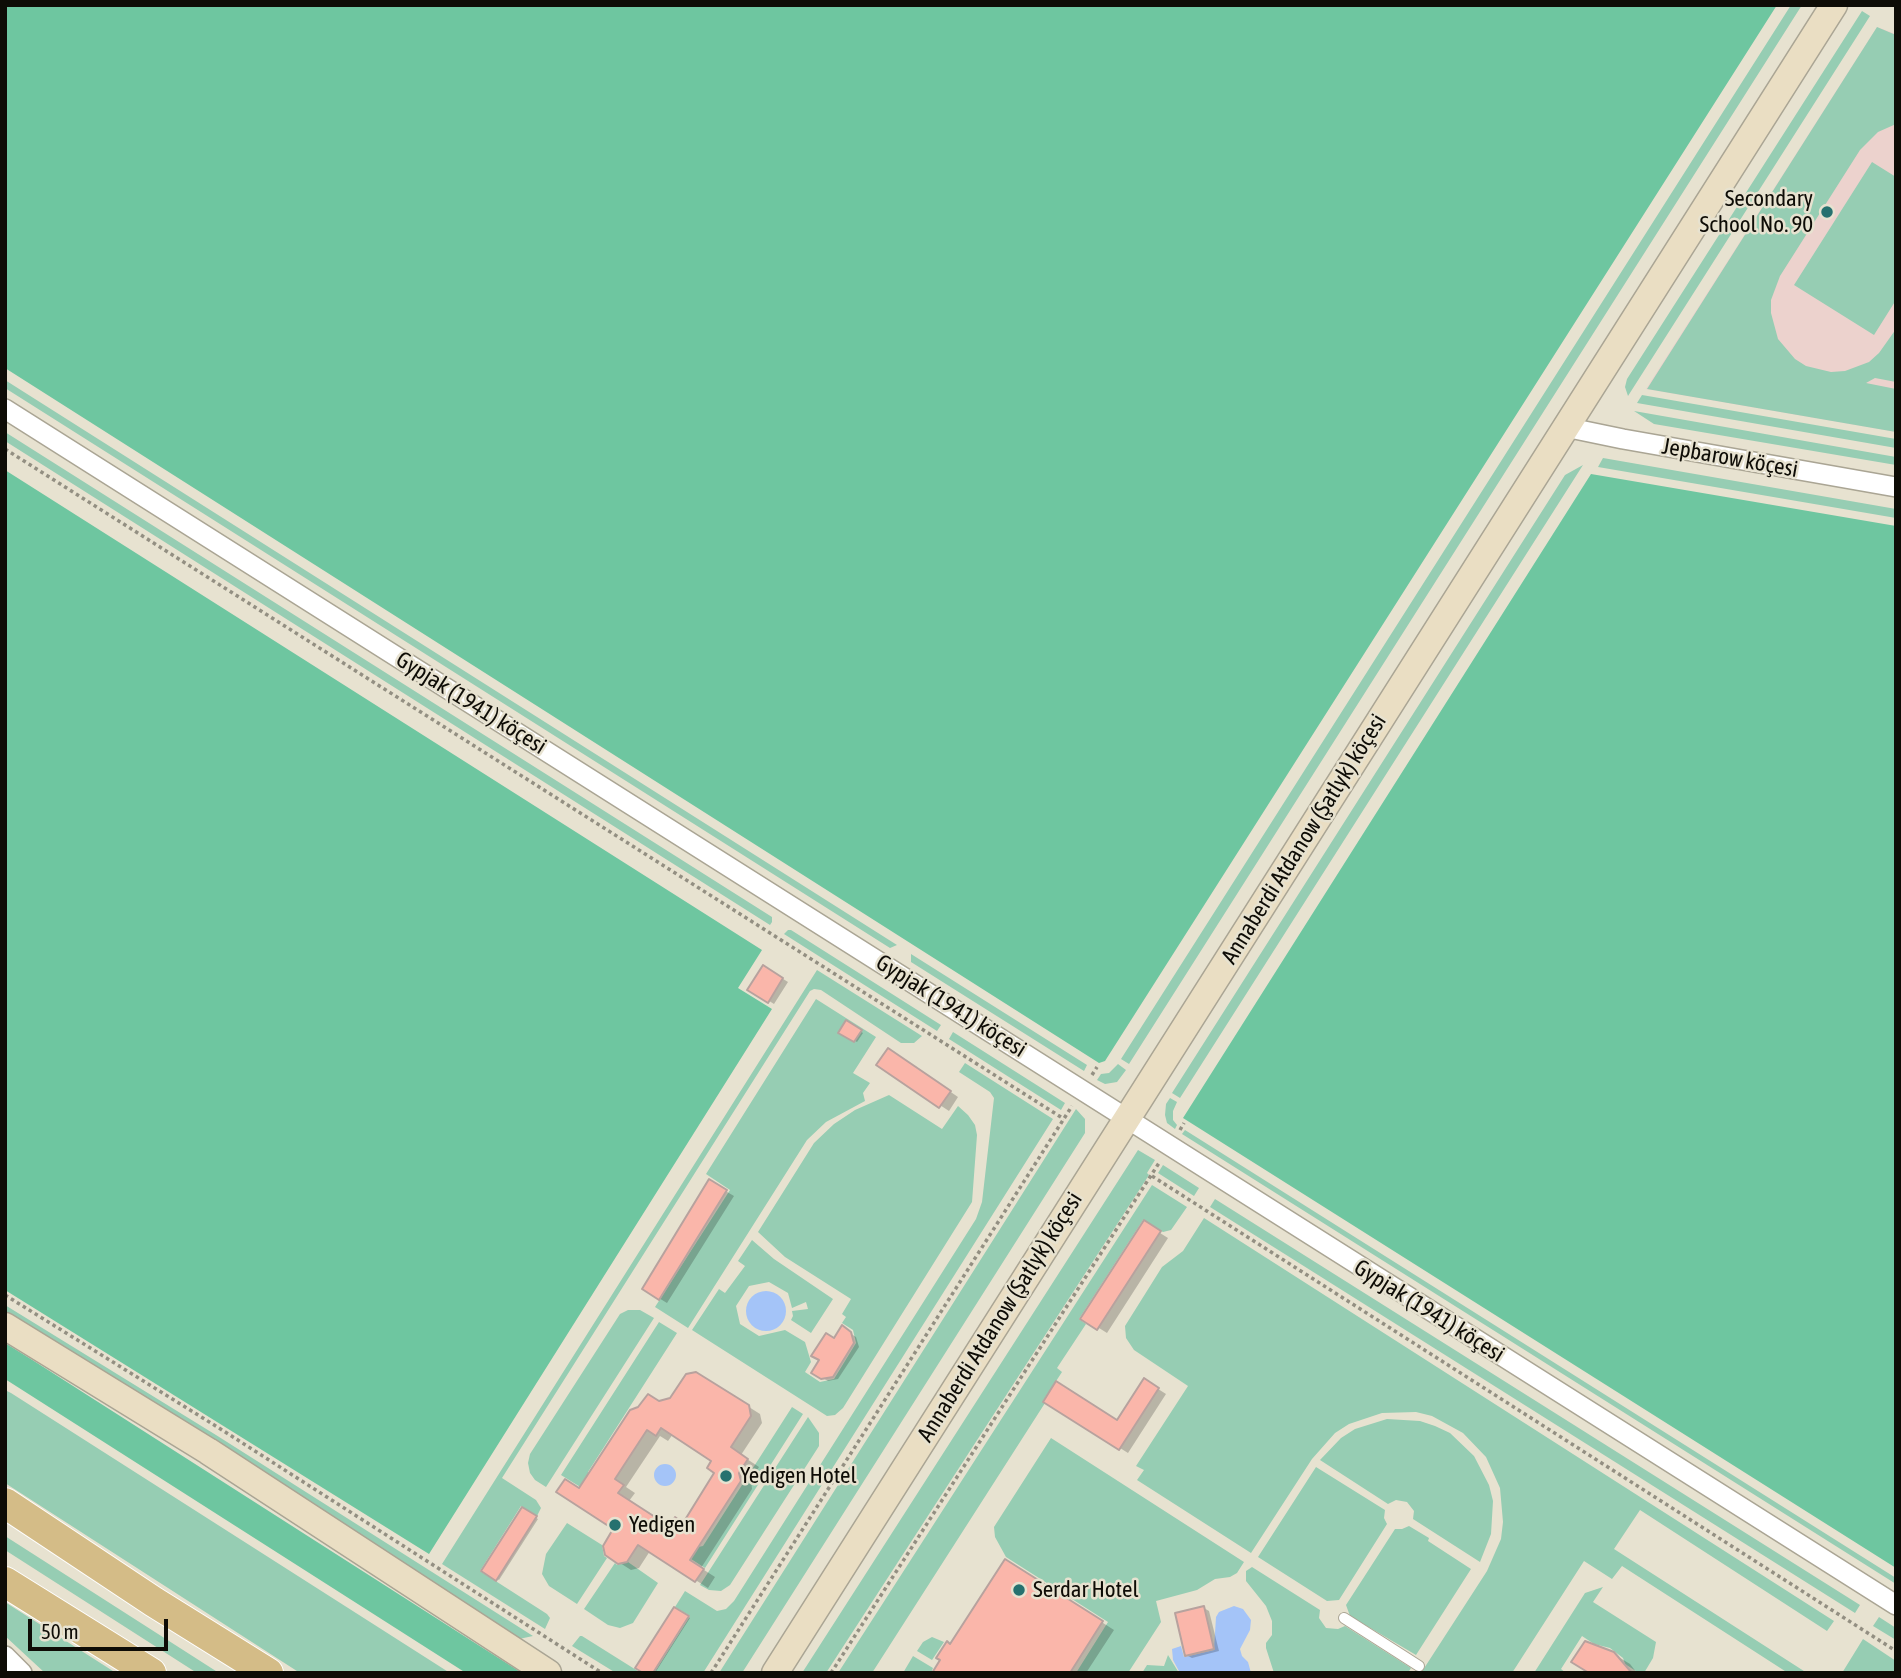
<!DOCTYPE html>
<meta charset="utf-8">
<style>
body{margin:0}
#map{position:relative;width:1901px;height:1678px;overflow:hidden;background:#e7e2d0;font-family:"Asap Condensed",sans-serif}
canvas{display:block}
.frame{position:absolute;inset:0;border:7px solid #0e0c06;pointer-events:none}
.scale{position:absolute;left:28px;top:1619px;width:140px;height:32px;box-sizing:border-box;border:4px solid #0e0c06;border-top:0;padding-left:9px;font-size:21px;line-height:24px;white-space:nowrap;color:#0e0c06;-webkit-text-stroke:5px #e7e2d0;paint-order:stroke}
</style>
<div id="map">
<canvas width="1901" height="1678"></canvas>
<div class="frame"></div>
<div class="scale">50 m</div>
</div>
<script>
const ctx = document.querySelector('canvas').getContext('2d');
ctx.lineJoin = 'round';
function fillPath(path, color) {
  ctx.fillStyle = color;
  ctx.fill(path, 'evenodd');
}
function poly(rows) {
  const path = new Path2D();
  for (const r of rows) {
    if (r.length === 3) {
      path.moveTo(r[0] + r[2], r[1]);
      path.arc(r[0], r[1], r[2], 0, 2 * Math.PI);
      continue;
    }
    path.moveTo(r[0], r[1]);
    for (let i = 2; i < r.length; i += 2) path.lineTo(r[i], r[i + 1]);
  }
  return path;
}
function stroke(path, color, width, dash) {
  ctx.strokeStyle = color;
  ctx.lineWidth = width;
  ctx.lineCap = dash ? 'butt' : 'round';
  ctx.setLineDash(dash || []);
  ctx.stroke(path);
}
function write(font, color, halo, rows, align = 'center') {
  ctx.font = font + ' "Asap Condensed",sans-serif';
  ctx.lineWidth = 5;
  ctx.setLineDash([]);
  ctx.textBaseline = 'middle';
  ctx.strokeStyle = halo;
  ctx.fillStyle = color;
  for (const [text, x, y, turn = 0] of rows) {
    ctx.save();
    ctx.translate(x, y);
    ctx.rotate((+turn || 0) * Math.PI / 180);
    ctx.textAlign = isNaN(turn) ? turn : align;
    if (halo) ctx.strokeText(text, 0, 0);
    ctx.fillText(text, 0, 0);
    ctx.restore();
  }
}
fillPath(poly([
 [1877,27,1896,34,1896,432,1646,389]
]), '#ecd2cd');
fillPath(poly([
 [1791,5,1802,5,1129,1064,1121,1059],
 [1862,11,1870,16,1628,396,1625,387,1627,379],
 [1877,27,1896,35,1896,124,1878,132,1860,150,1780,276,1771,300,1771,313,1778,339,1795,359,1806,366,1831,372,1845,371,1869,362,1879,353,1896,329,1896,382,1875,378,1866,383,1896,389,1896,432,1647,389],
 [1872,162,1896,177,1896,300,1874,335,1794,285],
 [5,380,897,945,890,948,5,388],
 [1642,395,1896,439,1896,448,1637,403],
 [1634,411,1896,457,1896,465,1654,424],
 [5,432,772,917,772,922,770,925,5,441],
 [1603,458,1896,509,1896,518,1598,467],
 [1583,465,1180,1098,1172,1093,1565,475],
 [788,930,791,930,941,1025,937,1031,784,934],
 [911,954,1087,1065,1084,1071,911,962],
 [817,970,922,1036,914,1043,901,1043,821,990,814,989,810,991,502,1478,536,1500,541,1508,537,1516,521,1506,480,1571,547,1614,550,1618,545,1629,442,1564],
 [816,999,876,1037,853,1073,870,1083,863,1093,865,1101,826,1122,807,1140,688,1328,655,1307,730,1190,706,1174],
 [953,1032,1065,1103,1061,1110,949,1039],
 [965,1063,1053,1119,703,1673,654,1673,690,1616,675,1607,685,1591,717,1611,726,1609,734,1601,976,1219,982,1202,994,1098,990,1092,959,1072],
 [1118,1064,1126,1070,1117,1082,1105,1084,1097,1080,1101,1074,1109,1073],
 [889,1095,942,1129,958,1106,968,1115,975,1125,977,1135,972,1202,843,1408,835,1415,827,1416,692,1330,719,1289,725,1293,745,1266,738,1261,752,1240,774,1259,833,1299,811,1333,791,1320,793,1316,792,1311,808,1309,806,1302,792,1308,788,1293,769,1282,749,1286,736,1306,740,1324,759,1336,785,1330,805,1342,811,1362,805,1372,820,1382,834,1379,856,1343,853,1330,842,1323,846,1317,842,1314,851,1299,785,1257,758,1232,814,1143,834,1124,855,1110],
 [1170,1098,1177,1102,1173,1111,1173,1120,1177,1125,1175,1129,1167,1123,1165,1115,1166,1104],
 [1076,1109,1085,1119,1085,1133,742,1673,719,1673],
 [1185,1130,1896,1578,1896,1584,1182,1134],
 [1138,1150,1155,1160,1147,1173,1149,1175,826,1673,802,1673],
 [1163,1165,1199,1188,1194,1196,1158,1173],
 [1152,1185,1187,1207,1171,1230,1163,1232,1143,1220,1079,1319,1086,1324,1057,1368,1062,1372,1043,1401,1045,1403,872,1673,838,1673],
 [1215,1199,1860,1605,1855,1613,1210,1207],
 [1204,1218,1834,1621,1827,1631,1640,1510,1614,1549,1807,1673,1788,1673,1622,1566,1612,1579,1584,1561,1512,1673,1421,1673,1487,1571,1501,1539,1503,1522,1500,1488,1486,1457,1463,1433,1432,1416,1416,1412,1382,1413,1349,1424,1335,1433,1312,1459,1251,1553,1137,1480,1144,1470,1136,1466,1188,1386,1134,1350,1126,1338,1125,1326,1162,1267,1183,1251],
 [5,1305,216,1435,533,1636,519,1639,5,1316],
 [628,1310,640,1310,654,1318,546,1487,535,1480,530,1473,528,1463,530,1454,620,1314],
 [659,1322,677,1333,588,1472,591,1490,590,1493,561,1475],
 [5,1390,11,1393,450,1673,300,1673,5,1483],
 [792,1407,803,1414,705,1568,688,1557,693,1548,703,1546],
 [808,1417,819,1433,819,1446,730,1585,721,1591,709,1590,700,1585],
 [1387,1419,1420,1421,1435,1426,1450,1433,1474,1456,1489,1485,1493,1501,1491,1534,1480,1562,1413,1519,1414,1511,1407,1502,1396,1500,1388,1504,1320,1460,1341,1438,1355,1429],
 [1051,1438,1244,1562,1237,1573,1230,1577,1215,1579,1197,1590,1156,1601,1161,1622,1128,1673,1076,1673,1108,1622,1006,1557,995,1537,994,1527],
 [1316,1467,1385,1510,1384,1518,1387,1524,1339,1600,1327,1601,1258,1557],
 [567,1523,602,1545,604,1556,607,1558,577,1604,549,1586,542,1574,546,1554],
 [1409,1526,1429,1538,1428,1541,1471,1569,1416,1655,1350,1616,1346,1605,1395,1529,1402,1529],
 [5,1536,219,1673,197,1673,5,1550],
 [628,1562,658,1583,633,1623,620,1628,608,1625,584,1609,615,1563,617,1565],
 [1252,1567,1320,1610,1319,1618,1326,1628,1338,1629,1345,1626,1411,1668,1408,1673,1274,1673,1266,1648,1266,1643,1272,1635,1272,1621,1266,1606,1246,1581,1246,1571],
 [1603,1587,1593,1602,1656,1642,1653,1658,1644,1673,1639,1673,1625,1664,1623,1658,1610,1648,1594,1644,1582,1636,1561,1669,1566,1673,1534,1673,1585,1593],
 [5,1602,116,1673,45,1673,5,1636],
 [1879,1617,1896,1628,1896,1640,1873,1626],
 [580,1636,582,1636,641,1673,616,1673,572,1646],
 [932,1637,944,1642,932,1660,917,1651,923,1642],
 [1863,1639,1896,1661,1896,1673,1842,1673],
 [1168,1655,1179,1673,1142,1673,1147,1665,1164,1666],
 [913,1656,933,1668,931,1673,903,1673]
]), '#96cdb3');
fillPath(poly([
 [5,5,1777,5,1105,1061,1099,1063,5,368],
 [5,470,762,950,738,988,772,1009,429,1554,5,1290],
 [1591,474,1896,526,1896,1568,1183,1118],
 [5,1343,34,1361,522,1673,466,1673,5,1379]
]), '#6ec6a0');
fillPath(poly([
 [766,1311,20],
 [665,1475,11],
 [1234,1606,1243,1609,1251,1620,1250,1630,1240,1649,1242,1656,1248,1662,1251,1673,1180,1673,1173,1660,1172,1649,1181,1646,1184,1657,1214,1650,1216,1617,1219,1612]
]), '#a4c4f8');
fillPath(poly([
 [764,967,788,982,774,1004,750,989],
 [847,1023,863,1033,857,1042,841,1032],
 [897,1055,958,1097,949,1111,879,1065],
 [710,1182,734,1196,667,1303,644,1289],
 [1144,1223,1168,1238,1107,1333,1083,1318],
 [842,1328,856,1337,859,1347,838,1379,828,1381,814,1373],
 [1144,1380,1166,1394,1128,1453,1120,1448],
 [708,1381,760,1414,762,1423,741,1455,759,1467,751,1480,752,1489,701,1568,715,1577,708,1588,650,1551,639,1568,631,1570,606,1554,616,1529,580,1490,660,1403,671,1399],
 [673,1434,714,1461,717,1473,683,1524,670,1528,629,1501,635,1493,626,1487,660,1436,668,1441],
 [522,1510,538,1519,499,1580,484,1571],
 [1017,1568,1114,1630,1086,1673,934,1673,951,1646],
 [1204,1608,1209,1611,1219,1651,1192,1658,1186,1655],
 [675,1609,690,1618,655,1673,646,1673],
 [1617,1656,1630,1664,1637,1673,1591,1673]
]), '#0003');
const building = poly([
 [763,965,783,978,768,1003,747,990,763,965],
 [846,1020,862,1030,854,1042,838,1033,846,1020],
 [888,1048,951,1091,939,1108,876,1065,888,1048],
 [709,1179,727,1190,659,1300,642,1289,709,1179],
 [1144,1220,1161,1231,1097,1330,1080,1319,1144,1220],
 [842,1325,851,1332,854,1343,833,1377,821,1379,811,1373,819,1360,811,1356,826,1333,834,1338,842,1325],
 [696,1372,749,1405,751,1416,731,1447,748,1459,739,1473,741,1481,690,1560,704,1569,695,1582,638,1545,627,1562,618,1564,605,1555,603,1546,613,1529,556,1492,565,1479,579,1488,630,1410,638,1407,648,1394,659,1401,670,1398,686,1374,696,1372],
 [661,1428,711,1461,707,1468,714,1473,683,1523,675,1517,669,1526,618,1493,624,1485,615,1479,647,1430,656,1436,661,1428],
 [1144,1378,1159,1388,1119,1450,1043,1402,1056,1381,1117,1420,1144,1378],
 [522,1507,537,1516,496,1581,481,1571,522,1507],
 [1005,1559,1103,1621,1070,1673,932,1673,940,1660,936,1658,947,1641,950,1644,1005,1559],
 [1204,1606,1214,1649,1185,1656,1175,1613,1204,1606],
 [674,1607,689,1616,653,1673,643,1673,635,1668,674,1607],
 [1585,1641,1614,1652,1632,1673,1589,1673,1571,1662,1585,1641]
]);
fillPath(building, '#fab6aa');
stroke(building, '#b7a29e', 2);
const lane = poly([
 [1344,1618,1419,1666]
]);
const street = poly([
 [5,409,1896,1605],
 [1565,427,1623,439,1896,487],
 [5,1656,22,1673]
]);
const secondary = poly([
 [5,1326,208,1451,548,1673],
 [775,1673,1834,5]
]);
const primary = poly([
 [5,1503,154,1602,268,1673],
 [5,1582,151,1673]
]);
stroke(lane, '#aaa594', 12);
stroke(street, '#aaa594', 22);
stroke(secondary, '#aaa594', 29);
stroke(primary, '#fff', 32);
stroke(poly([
 [5,449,1064,1119],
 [1092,1075,1097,1067],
 [1180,1130,1184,1123],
 [1152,1176,1896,1651],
 [5,1295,219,1428,602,1673],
 [711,1673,1072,1106],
 [831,1673,1159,1163]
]), '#938f82', 3.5, [3.5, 3.5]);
stroke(lane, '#fff', 10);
stroke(street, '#fff', 19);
stroke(secondary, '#eadec3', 26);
stroke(primary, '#d4bc87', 30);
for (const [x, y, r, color] of [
 [1827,212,7,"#26716f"],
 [726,1476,7,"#26716f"],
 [615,1525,7,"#26716f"],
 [1019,1590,7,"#26716f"]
]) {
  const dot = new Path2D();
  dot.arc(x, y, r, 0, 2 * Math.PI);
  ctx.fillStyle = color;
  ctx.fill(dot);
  stroke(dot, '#e7e2d0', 2.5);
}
write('23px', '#0e0c06', '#e7e2d0', [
 ["Secondary",1813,199,"right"],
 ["School No. 90",1813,225,"right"],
 ["Yedigen Hotel",740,1476],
 ["Yedigen",629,1525],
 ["Serdar Hotel",1033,1590]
], 'left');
write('23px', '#0e0c06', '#e7e2d0', [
 ["Jepbarow köçesi",1730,458,10],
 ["Gypjak (1941) köçesi",471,703,32],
 ["Annaberdi Atdanow (Şatlyk) köçesi",1304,839,-58],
 ["Gypjak (1941) köçesi",951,1006,32],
 ["Gypjak (1941) köçesi",1429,1311,32],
 ["Annaberdi Atdanow (Şatlyk) köçesi",1000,1317,-58]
]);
</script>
